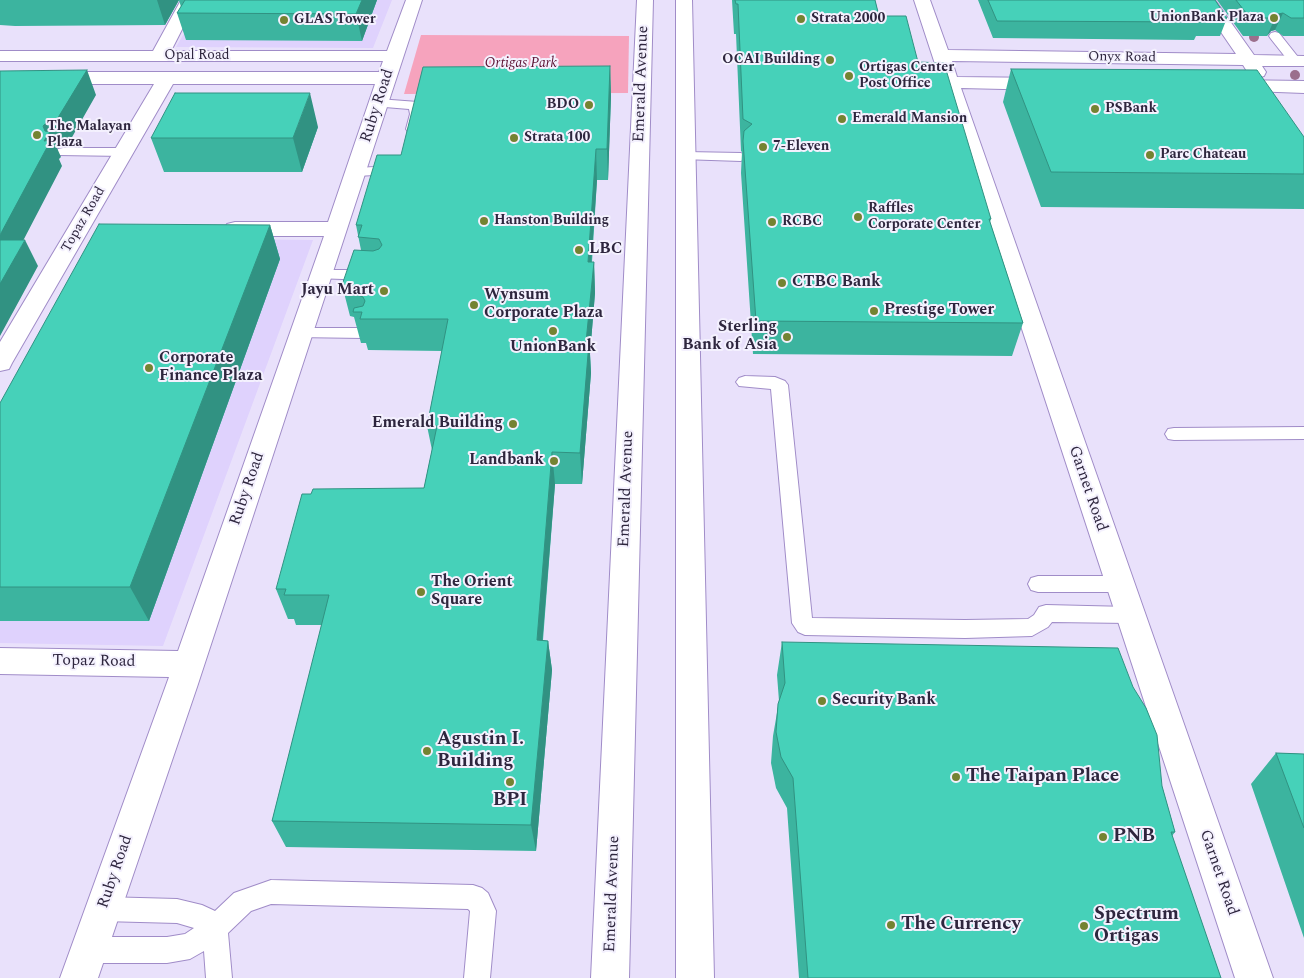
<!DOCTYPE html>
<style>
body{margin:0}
canvas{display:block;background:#e9e1fb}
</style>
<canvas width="1304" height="978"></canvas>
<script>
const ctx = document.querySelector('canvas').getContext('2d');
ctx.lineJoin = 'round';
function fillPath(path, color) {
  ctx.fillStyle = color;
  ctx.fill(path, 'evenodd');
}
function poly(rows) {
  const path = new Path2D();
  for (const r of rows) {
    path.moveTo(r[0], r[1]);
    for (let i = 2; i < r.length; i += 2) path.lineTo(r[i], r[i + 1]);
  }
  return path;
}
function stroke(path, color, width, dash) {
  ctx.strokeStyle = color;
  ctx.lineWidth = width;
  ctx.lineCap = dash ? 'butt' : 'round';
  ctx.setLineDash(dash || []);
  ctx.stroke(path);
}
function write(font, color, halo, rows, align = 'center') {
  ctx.font = font + ' Spectral,serif';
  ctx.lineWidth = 4;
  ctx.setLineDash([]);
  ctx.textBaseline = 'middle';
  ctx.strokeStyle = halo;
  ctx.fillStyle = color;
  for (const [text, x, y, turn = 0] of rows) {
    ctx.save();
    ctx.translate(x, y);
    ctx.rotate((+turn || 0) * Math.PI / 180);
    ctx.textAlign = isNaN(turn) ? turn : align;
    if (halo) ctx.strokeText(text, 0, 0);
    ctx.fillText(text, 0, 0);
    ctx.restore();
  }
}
fillPath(poly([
 [204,0,392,0,373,48,176,47],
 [107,238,313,240,163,646,0,643,0,424]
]), '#dfd2fd');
fillPath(poly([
 [421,35,629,36,628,93,404,94]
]), '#f6a3bd');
const lane = poly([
 [1275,32,1279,33,1298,57,1300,60,1298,63,1290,63,1271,39,1269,36,1271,33,1275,32],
 [378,99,418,102,424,110,424,114,418,132,408,132,406,129,410,114,409,109,373,106,371,103,373,100,378,99],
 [63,148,124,148,131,152,124,156,58,155,56,152,58,149,63,148],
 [686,152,741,153,748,157,741,161,681,159,679,156,681,153,686,152],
 [397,161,404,165,402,168,375,175,356,176,349,172,356,168,374,167,397,161],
 [321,270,370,270,376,272,378,275,376,278,370,280,315,278,313,275,315,272,321,270],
 [301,328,363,328,369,329,371,333,369,337,363,338,295,337,293,333,295,329,301,328],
 [745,376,775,377,785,381,788,385,812,618,965,620,1028,619,1034,615,1039,607,1046,605,1129,607,1136,609,1139,615,1136,621,1129,623,1052,622,1048,627,1032,636,965,638,805,635,798,632,792,623,771,389,739,386,736,382,739,378,745,376],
 [1304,427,1304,439,1174,440,1168,439,1165,434,1168,429,1174,428,1304,427],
 [1038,576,1119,576,1126,578,1129,584,1126,590,1119,592,1038,592,1031,590,1028,584,1031,578,1038,576],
 [271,880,473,885,482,888,488,893,496,911,490,978,464,978,470,911,468,909,271,904,251,911,228,933,232,978,206,978,204,951,190,959,167,963,89,963,80,959,76,950,80,941,89,937,167,937,185,934,194,928,177,923,103,921,94,918,91,909,94,900,103,897,177,899,202,905,215,911,234,893,271,880]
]);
const street = poly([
 [181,0,197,0,171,51,387,51,406,0,422,0,197,687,98,978,60,978,169,677,0,674,0,648,178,651,324,236,235,236,227,234,224,229,227,224,235,222,328,222,375,84,173,84,12,363,9,369,0,371,0,342,154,84,0,84,0,72,379,72,383,61,0,61,0,51,153,51,181,0],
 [914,0,930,0,948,50,1236,54,1199,0,1215,0,1254,55,1304,56,1304,66,1262,66,1266,72,1264,76,1257,78,1250,76,1243,65,952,61,957,77,1046,78,1053,80,1055,84,1053,88,1046,90,961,88,1273,978,1235,978,914,0],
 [1231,80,1304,81,1304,93,1224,90,1222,86,1224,82,1231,80]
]);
const secondary = poly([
 [637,0,653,0,629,978,591,978,637,0],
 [676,0,692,0,714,978,676,978,676,0]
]);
stroke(lane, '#a08cc8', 2);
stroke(street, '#a08cc8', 2);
stroke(secondary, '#a08cc8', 2);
fillPath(lane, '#fff');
fillPath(street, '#fff');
fillPath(secondary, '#fff');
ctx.fillStyle = '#9b6f8c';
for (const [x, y] of [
 [1254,37],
 [1295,75]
]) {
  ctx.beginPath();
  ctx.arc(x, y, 5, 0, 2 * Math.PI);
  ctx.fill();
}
fillPath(poly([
 [0,0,179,0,165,25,15,26,0,25],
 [179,0,377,0,362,41,186,40,177,13,181,7],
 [732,0,875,0,879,16,918,62,991,219,990,222,1023,323,1012,356,753,354,741,173,742,152,741,151,736,34,734,34],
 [978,0,1215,0,1227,18,1220,36,1196,36,1194,40,993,38],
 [1217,0,1304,0,1304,36,1283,36,1275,30,1271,31,1267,36,1243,36],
 [610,66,611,96,608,180,597,180,592,262,594,262,595,293,590,354,591,373,582,484,555,484,543,640,548,641,552,670,536,851,286,847,272,821,322,625,296,625,294,619,288,619,276,589,424,488,432,450,427,426,442,351,368,350,366,343,361,343,354,317,350,316,342,285,361,250,356,225,401,155],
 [1011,69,1304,137,1304,209,1041,207,1003,102],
 [318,127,302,172,164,172,151,138],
 [270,225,280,259,149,621,0,621,0,403],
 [782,642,1162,786,1175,832,1172,836,1221,978,799,978,787,808,776,788,771,763,773,736,779,701,777,675],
 [1276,753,1304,754,1304,938,1251,784]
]), '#3cb49f');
fillPath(poly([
 [157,0,179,0,165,25],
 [362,0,377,0,362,41,356,14],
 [1283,13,1275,30,1271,31,1267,36,1275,18,1278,14],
 [610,66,611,96,608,180,607,149],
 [87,70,96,95,67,146,58,147,57,148,61,157,59,159,62,166,12,262,25,240,38,266,0,336,0,235,44,141,43,126],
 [310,93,318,127,302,172,293,138],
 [596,149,597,180,589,293,588,262],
 [270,225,280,259,149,621,130,587],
 [594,262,595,293,590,354,591,373,582,484,580,453,586,342],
 [552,452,555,484,540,670,537,640],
 [548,641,552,670,536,851,531,825]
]), '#319282');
const building = poly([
 [185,0,362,0,356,14,177,13,185,0],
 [735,0,875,0,879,16,906,16,918,62,944,63,991,219,989,219,1023,323,756,321,743,141,744,131,752,124,743,119,738,4,736,4,735,0],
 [988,0,1215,0,1227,18,1198,18,1201,22,997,21,988,0],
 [1236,0,1304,0,1304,18,1291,18,1283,13,1278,14,1275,18,1250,18,1236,0],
 [610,66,607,149,596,149,588,262,594,262,586,342,589,342,580,453,552,452,537,640,548,641,531,825,272,821,329,595,284,595,286,589,276,589,302,494,311,494,313,489,424,488,437,426,427,426,448,319,360,319,362,312,353,312,354,308,363,306,365,301,363,297,358,295,358,293,349,293,351,285,342,285,354,250,373,251,379,249,382,245,379,239,358,237,362,225,356,225,377,155,401,155,423,67,610,66],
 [1011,69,1257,70,1304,137,1304,174,1051,172,1011,69],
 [87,70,56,121,47,122,43,126,45,131,50,132,44,141,51,140,0,235,0,71,87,70],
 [175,93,310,93,293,138,151,138,175,93],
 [99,224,270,225,130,587,0,587,0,403,99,224],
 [0,240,25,240,0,284,0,240],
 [782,642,1118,648,1133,687,1146,708,1157,735,1162,786,1175,832,1171,832,1221,978,808,978,793,778,781,757,776,732,778,704,785,683,782,642],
 [1276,753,1304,754,1304,828,1276,753]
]);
fillPath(building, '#46d1b9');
stroke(building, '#319282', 1);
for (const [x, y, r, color] of [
 [1274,18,5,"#748332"],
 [801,19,5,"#748332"],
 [284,20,5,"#748332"],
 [830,60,5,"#748332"],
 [849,76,5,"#748332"],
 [589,105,5,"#748332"],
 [1095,109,5,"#748332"],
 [842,119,5,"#748332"],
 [37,135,5,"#748332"],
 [514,138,5,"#748332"],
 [763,147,5,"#748332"],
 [1150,155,5,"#748332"],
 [858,217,5,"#748332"],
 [484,221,5,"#748332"],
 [772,222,5,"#748332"],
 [579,250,5,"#748332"],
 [782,283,5,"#748332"],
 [384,291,5,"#748332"],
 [474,305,5,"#748332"],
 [874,311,5,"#748332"],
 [553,331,5,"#748332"],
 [787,337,5,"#748332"],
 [149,368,5,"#748332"],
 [513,424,5,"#748332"],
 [554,461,5,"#748332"],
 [421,592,5,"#748332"],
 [822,701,5,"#748332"],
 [427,751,5,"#748332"],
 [956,777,5,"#748332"],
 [510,782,5,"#748332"],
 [1103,837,5,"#748332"],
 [891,925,5,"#748332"],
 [1084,926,5,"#748332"]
]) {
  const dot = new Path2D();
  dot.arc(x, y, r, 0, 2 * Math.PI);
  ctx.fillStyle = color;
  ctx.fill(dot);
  stroke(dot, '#f4f1fe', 2);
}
write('bold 14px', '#2e263e', '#f4f1fe', [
 ["UnionBank Plaza",1264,18,"right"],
 ["Strata 2000",811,19],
 ["GLAS Tower",294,20],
 ["OCAI Building",820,60,"right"],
 ["Ortigas Center",859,68],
 ["Post Office",859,84],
 ["BDO",579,105,"right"],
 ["PSBank",1105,109],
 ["Emerald Mansion",852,119],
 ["The Malayan",47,127],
 ["Plaza",47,143],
 ["Strata 100",524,138],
 ["7-Eleven",773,147],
 ["Parc Chateau",1160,155],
 ["Raffles",868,209],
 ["Corporate Center",868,225],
 ["Hanston Building",494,221],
 ["RCBC",782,222]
], 'left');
write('14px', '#2e263e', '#f4f1fe', [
 ["Opal Road",197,56],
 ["Onyx Road",1122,58,1],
 ["Topaz Road",84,220,-60]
]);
write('italic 14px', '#5c1132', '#f4f1fe', [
 ["Ortigas Park",521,64]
]);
write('16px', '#2e263e', '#f4f1fe', [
 ["Emerald Avenue",642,84,-88],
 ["Ruby Road",378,106,-72],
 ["Ruby Road",248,489,-71],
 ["Emerald Avenue",627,489,-88],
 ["Garnet Road",1087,489,71],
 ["Topaz Road",94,662,1],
 ["Ruby Road",116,872,-71],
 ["Garnet Road",1218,873,71],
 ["Emerald Avenue",613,894,-88]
]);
write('bold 16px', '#2e263e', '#f4f1fe', [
 ["LBC",589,250],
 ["CTBC Bank",792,283],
 ["Jayu Mart",374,291,"right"],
 ["Wynsum",484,296],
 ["Corporate Plaza",484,314],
 ["Prestige Tower",884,311],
 ["Sterling",777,328,"right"],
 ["Bank of Asia",777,346,"right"],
 ["UnionBank",553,348,"center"],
 ["Corporate",159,359],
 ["Finance Plaza",159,377],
 ["Emerald Building",503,424,"right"],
 ["Landbank",544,461,"right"],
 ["The Orient",431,583],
 ["Square",431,601],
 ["Security Bank",832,701]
], 'left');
write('bold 19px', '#2e263e', '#f4f1fe', [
 ["Agustin I.",437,740],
 ["Building",437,762],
 ["The Taipan Place",966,777],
 ["BPI",510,801,"center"],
 ["PNB",1113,837],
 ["Spectrum",1094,915],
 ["Ortigas",1094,937],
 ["The Currency",901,925]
], 'left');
</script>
